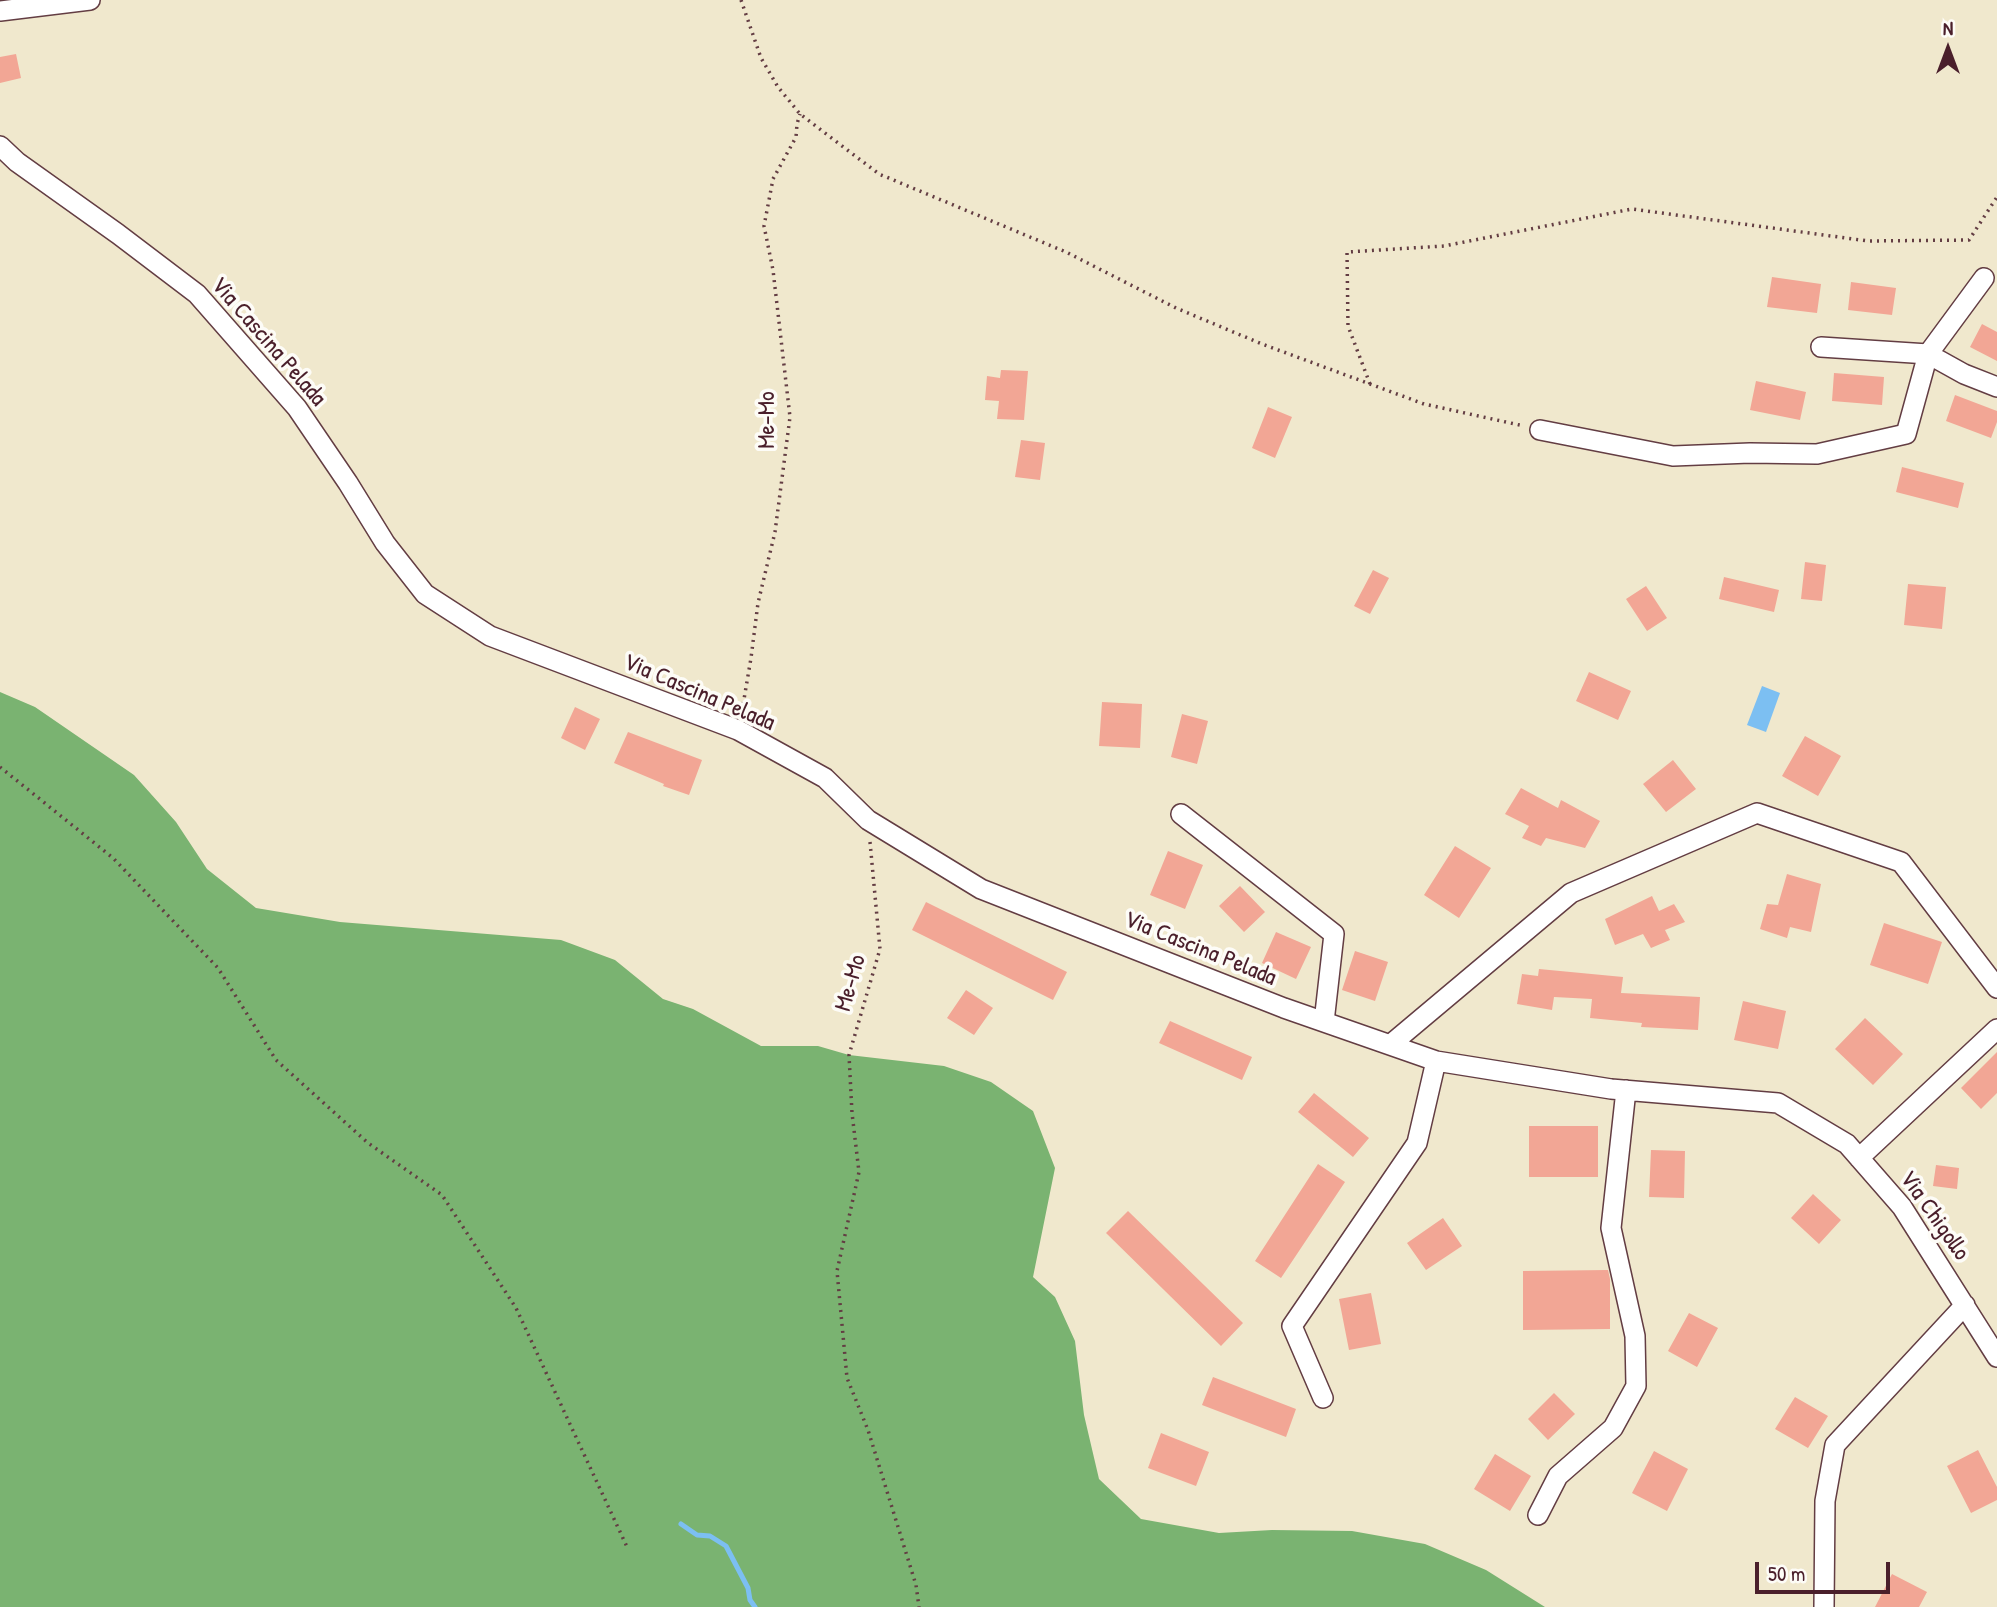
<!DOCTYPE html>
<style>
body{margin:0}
#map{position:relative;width:1997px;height:1607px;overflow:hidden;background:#f0e8cd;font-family:"Patrick Hand",sans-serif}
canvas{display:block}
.north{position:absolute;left:1913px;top:14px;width:70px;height:70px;-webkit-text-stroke:5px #fdfcf7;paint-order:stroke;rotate:0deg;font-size:19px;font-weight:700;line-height:28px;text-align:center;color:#4a1f2b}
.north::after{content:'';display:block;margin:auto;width:24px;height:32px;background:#4a1f2b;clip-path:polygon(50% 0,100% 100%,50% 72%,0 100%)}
.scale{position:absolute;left:1755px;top:1562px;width:135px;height:32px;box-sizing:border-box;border:4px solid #4a1f2b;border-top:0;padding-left:9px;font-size:21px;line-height:24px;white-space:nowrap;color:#4a1f2b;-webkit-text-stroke:5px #fdfcf7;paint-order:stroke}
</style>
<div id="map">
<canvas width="1997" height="1607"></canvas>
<div class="north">N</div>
<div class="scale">50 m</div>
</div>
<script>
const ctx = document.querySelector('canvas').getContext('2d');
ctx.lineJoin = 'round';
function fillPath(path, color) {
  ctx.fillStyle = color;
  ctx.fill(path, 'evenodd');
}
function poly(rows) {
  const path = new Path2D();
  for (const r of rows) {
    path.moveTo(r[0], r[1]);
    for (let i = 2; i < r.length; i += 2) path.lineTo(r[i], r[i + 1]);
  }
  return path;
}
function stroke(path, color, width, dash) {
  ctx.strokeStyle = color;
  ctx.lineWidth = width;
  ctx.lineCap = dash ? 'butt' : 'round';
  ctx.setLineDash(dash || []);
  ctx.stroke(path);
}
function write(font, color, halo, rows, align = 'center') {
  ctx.font = font + ' "Patrick Hand",sans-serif';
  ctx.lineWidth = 7;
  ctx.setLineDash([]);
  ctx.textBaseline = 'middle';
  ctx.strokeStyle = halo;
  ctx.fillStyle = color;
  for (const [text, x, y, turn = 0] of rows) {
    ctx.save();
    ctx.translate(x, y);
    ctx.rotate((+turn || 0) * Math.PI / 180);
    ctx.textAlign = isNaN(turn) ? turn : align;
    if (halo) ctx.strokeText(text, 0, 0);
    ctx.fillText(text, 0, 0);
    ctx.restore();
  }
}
fillPath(poly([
 [0,692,35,707,134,775,176,822,207,869,256,908,340,922,561,940,615,960,663,999,693,1009,761,1046,818,1046,849,1055,944,1066,991,1082,1033,1111,1055,1168,1033,1277,1055,1297,1075,1341,1084,1415,1099,1479,1141,1519,1219,1533,1272,1530,1352,1531,1425,1544,1486,1570,1545,1607,0,1607]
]), '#7ab371');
fillPath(poly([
 [1762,686,1780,693,1766,732,1747,725]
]), '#7cbff2');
stroke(poly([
 [681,1524,697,1535,710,1536,726,1546,748,1588,750,1600,755,1607]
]), '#7cbff2', 5);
fillPath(poly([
 [16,54,21,78,0,83,0,57],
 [1772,277,1821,284,1817,313,1767,307],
 [1851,282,1896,288,1892,315,1848,310],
 [1982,324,1997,332,1997,361,1970,347],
 [1001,370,1028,371,1024,420,997,419,999,401,985,400,987,376,1000,378],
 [1834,373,1884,377,1882,405,1832,401],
 [1756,381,1806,392,1800,420,1750,410],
 [1955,395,1997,411,1997,422,1991,438,1946,421],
 [1268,407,1292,417,1275,458,1252,448],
 [1021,440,1045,443,1040,480,1015,477],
 [1902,467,1964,483,1958,508,1896,492],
 [1805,562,1826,565,1822,601,1801,599],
 [1373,570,1389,578,1370,614,1354,606],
 [1724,577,1779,590,1774,612,1719,599],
 [1908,584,1946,587,1942,629,1904,625],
 [1646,586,1667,618,1647,631,1626,599],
 [1589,672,1631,691,1618,720,1576,701],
 [1102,702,1142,704,1140,748,1099,746],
 [575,707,600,719,585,750,561,738],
 [1182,714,1208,721,1197,764,1171,757],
 [628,732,702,760,689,795,663,786,664,784,614,763],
 [1805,736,1841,756,1818,796,1782,776],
 [1673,760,1696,789,1666,812,1643,784],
 [1521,788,1558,808,1561,800,1600,821,1585,848,1546,838,1541,846,1522,838,1529,826,1505,814],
 [1455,846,1491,868,1459,918,1424,895],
 [1168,851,1203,865,1185,909,1150,895],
 [1787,874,1821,884,1811,932,1790,927,1787,938,1760,929,1767,904,1778,905],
 [1240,886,1265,912,1244,932,1219,906],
 [1652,896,1659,911,1674,904,1685,922,1665,930,1670,940,1651,948,1643,934,1615,945,1605,919],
 [926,902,1067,972,1053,1000,912,930],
 [1884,923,1942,942,1928,984,1870,965],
 [1276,932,1311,947,1296,979,1262,963],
 [1355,951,1388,962,1375,1001,1342,990],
 [1539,969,1623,977,1621,993,1700,997,1698,1030,1641,1027,1642,1023,1590,1018,1592,999,1554,997,1552,1010,1517,1004,1522,974,1538,976],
 [966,990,993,1008,974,1035,947,1018],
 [1743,1001,1786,1011,1778,1049,1734,1040],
 [1865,1018,1903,1054,1873,1085,1835,1049],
 [1170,1021,1252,1057,1242,1080,1159,1043],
 [1997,1052,1997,1093,1981,1109,1961,1088],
 [1314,1093,1369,1138,1353,1157,1298,1112],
 [1529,1126,1598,1126,1598,1177,1529,1177],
 [1651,1150,1685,1151,1684,1198,1649,1197],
 [1318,1164,1345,1182,1281,1278,1255,1261],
 [1936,1165,1959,1168,1957,1189,1933,1186],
 [1813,1194,1841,1220,1819,1244,1791,1218],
 [1128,1211,1243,1323,1221,1346,1106,1233],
 [1443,1218,1462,1246,1426,1270,1407,1243],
 [1608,1270,1610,1279,1610,1329,1523,1330,1523,1271],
 [1371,1293,1381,1344,1349,1350,1339,1299],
 [1689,1313,1718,1328,1697,1367,1668,1351],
 [1213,1377,1296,1409,1286,1437,1202,1405],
 [1554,1393,1575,1414,1548,1440,1528,1419],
 [1795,1397,1828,1416,1808,1448,1775,1429],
 [1161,1433,1209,1452,1196,1486,1148,1468],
 [1978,1450,1997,1487,1997,1500,1971,1513,1947,1466],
 [1654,1451,1688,1469,1667,1511,1632,1493],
 [1495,1454,1531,1476,1510,1511,1474,1489],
 [1892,1574,1927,1592,1919,1607,1875,1607]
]), '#f2a695');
const street = poly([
 [0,11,90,0],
 [0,146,17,162,118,234,197,294,297,408,348,483,385,543,425,594,490,636,738,730,825,778,868,820,981,889,1284,1008,1436,1061,1611,1089,1778,1103,1847,1144,1902,1207,1997,1357],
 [1821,347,1928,354,1984,278],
 [1540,430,1673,456,1750,453,1817,454,1906,434,1928,354,1964,374,1997,387],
 [1181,814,1334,934,1324,1022],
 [1390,1045,1571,893,1757,813,1901,862,1997,988],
 [1859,1158,1997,1029],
 [1323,1398,1292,1326,1417,1143,1436,1061],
 [1538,1515,1558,1476,1613,1428,1636,1386,1635,1336,1611,1228,1626,1090],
 [1824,1607,1825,1501,1835,1445,1965,1305]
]);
stroke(street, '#633d43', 22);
stroke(poly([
 [741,0,761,58,778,87,800,114,879,174,1066,252,1176,308,1262,344,1424,404,1524,426],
 [1370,384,1348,326,1347,252,1444,246,1632,209,1868,241,1969,240,1997,197],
 [742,711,751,658,758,603,775,532,790,417,773,270,764,226,773,179,796,137,797,124,800,114],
 [0,767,113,858,218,968,276,1060,368,1143,442,1195,516,1308,628,1549],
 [870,842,880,949,849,1055,852,1113,859,1172,837,1271,847,1378,868,1430,916,1585,919,1607]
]), '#633d43', 3.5, [2, 5]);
stroke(street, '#fff', 19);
write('24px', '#4a1f2b', '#fdfcf7', [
 ["Via Cascina Pelada",268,342,49],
 ["Me-Mo",768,420,-90],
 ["Via Cascina Pelada",699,693,23],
 ["Via Cascina Pelada",1200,949,22],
 ["Me-Mo",851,983,-74],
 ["Via Chigollo",1934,1216,55]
]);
</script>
